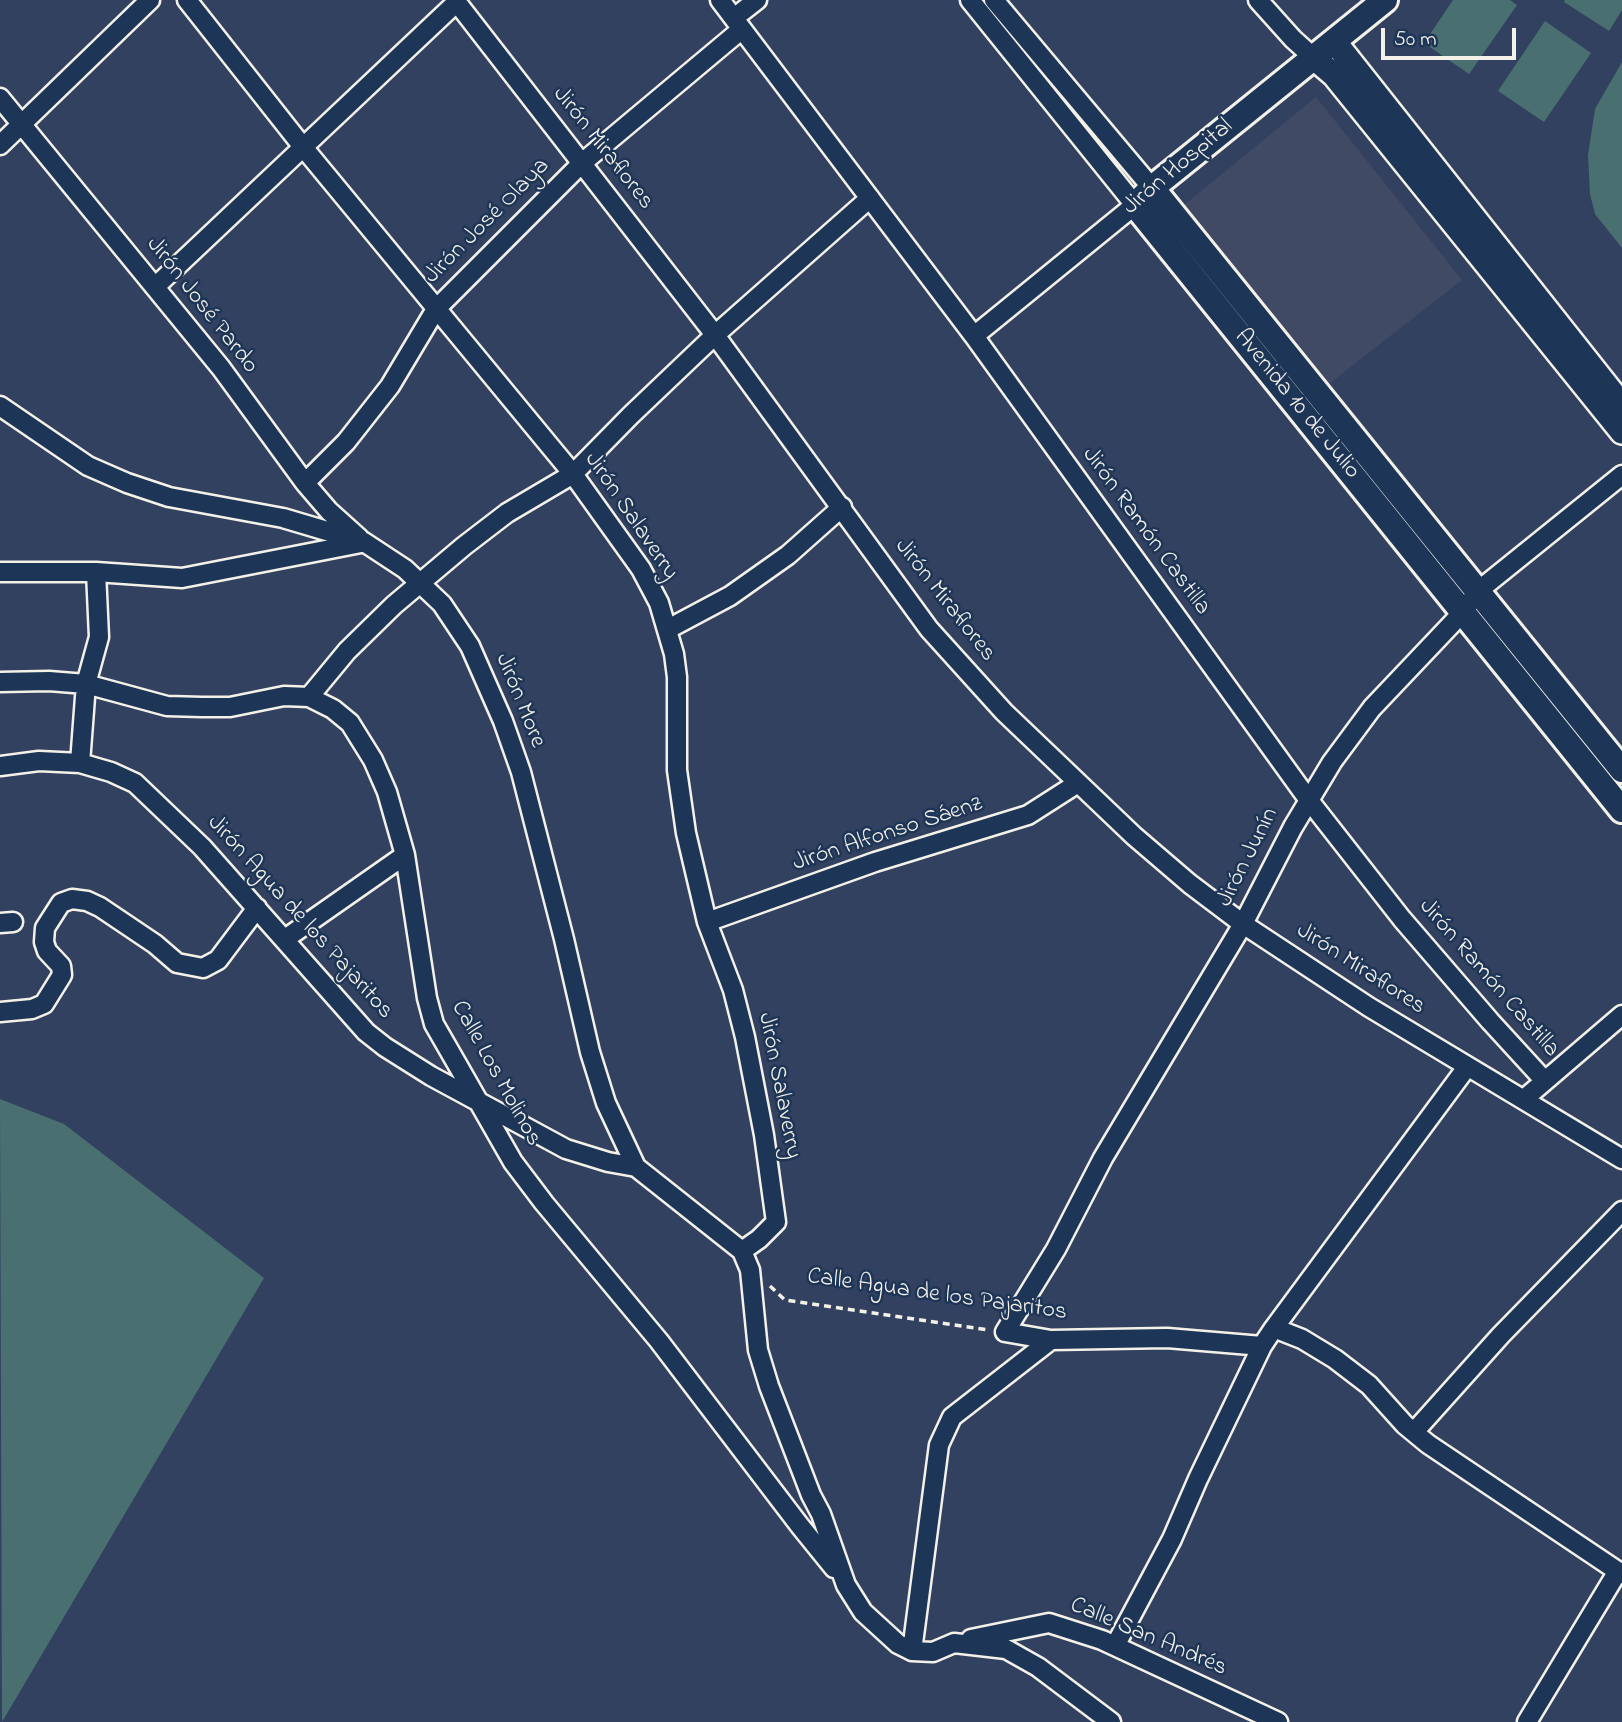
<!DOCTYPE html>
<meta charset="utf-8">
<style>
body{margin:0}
#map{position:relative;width:1622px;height:1722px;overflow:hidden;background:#32415f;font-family:"Indie Flower",sans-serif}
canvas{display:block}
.scale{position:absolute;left:1381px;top:28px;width:135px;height:32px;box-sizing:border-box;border:4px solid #f4f1e8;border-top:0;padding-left:9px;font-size:21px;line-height:24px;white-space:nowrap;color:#f4f1e8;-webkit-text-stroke:5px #1d3557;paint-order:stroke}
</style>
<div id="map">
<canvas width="1622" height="1722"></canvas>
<div class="scale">50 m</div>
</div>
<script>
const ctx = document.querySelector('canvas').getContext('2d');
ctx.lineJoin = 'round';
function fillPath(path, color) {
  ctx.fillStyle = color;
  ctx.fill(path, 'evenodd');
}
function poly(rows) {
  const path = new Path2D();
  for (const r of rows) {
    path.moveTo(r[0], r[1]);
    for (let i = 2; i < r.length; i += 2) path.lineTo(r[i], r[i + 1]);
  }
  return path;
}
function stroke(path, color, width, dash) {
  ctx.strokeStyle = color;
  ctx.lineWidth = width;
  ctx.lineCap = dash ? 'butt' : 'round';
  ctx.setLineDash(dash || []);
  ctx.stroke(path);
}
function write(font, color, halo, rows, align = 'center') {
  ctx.font = font + ' "Indie Flower",sans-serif';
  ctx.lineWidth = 5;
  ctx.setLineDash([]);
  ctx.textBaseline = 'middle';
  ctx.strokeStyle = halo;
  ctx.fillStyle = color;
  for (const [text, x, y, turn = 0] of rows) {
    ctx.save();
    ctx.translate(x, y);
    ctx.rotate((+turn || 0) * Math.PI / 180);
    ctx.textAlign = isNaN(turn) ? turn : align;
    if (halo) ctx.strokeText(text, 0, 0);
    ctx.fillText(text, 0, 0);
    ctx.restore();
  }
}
fillPath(poly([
 [1316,97,1462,280,1325,387,1179,216,1184,205]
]), '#404a64');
fillPath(poly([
 [1453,0,1510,0,1517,5,1469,74,1424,43],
 [1565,0,1622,0,1622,10,1609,31,1564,2],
 [1545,21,1591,53,1544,122,1498,91],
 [1622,62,1622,248,1595,214,1590,194,1588,155,1595,109],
 [0,1099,64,1124,264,1278,2,1722]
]), '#4a6f71');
const minor = poly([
 [187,0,303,147,573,474,641,569,659,603,674,654,677,677,677,770,686,833,707,922,733,990,745,1037,764,1135,776,1222,759,1239,742,1251],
 [455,0,715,335,929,629,1004,712,1134,836,1190,884,1243,924,1369,1007,1622,1159],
 [720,0,974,336,1308,799,1402,919,1490,1021,1544,1080],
 [970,0,1135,205,974,336],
 [994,0,1152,188],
 [1258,0,1293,39,1314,58],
 [734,18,757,0],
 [0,98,221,368,305,483,329,511,359,538],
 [0,145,150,0],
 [156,286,457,2],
 [0,406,88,466,127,483,169,497,283,518,364,542,405,569,442,604,470,646,503,721,521,772,564,939,590,1052,606,1103,636,1167,742,1251,750,1270,758,1350,769,1386,811,1495,821,1514,846,1585,863,1612,898,1644,912,1651,933,1652,954,1643,1006,1649,1038,1667,1111,1722],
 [1622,475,1478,591,1463,612,1372,708,1332,762,1293,827,1243,924,1103,1158,1056,1249,1005,1332,1051,1340,1167,1338,1262,1346,1274,1328,1302,1339,1335,1359,1369,1385,1405,1425,1428,1444,1622,1574],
 [305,483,346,442,390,386,436,309,582,163,742,29],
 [0,572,96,572,182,578,361,543],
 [668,629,730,596,788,555,842,507],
 [0,682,49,681,86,684,167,706,202,707,230,707,284,696,309,697,333,709,350,723,373,760,387,792,405,855,427,998,434,1024,457,1064,513,1162,544,1203,659,1341,800,1526,834,1568],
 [309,697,347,651,394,605,464,546,507,513,573,474,631,415,715,335,870,198],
 [80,763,86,684,99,637,96,572],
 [0,766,39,761,80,763,111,772,135,783,202,847,366,1032,385,1047,431,1076,566,1149,608,1162,636,1167],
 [707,922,875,862,1028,815,1078,783],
 [0,923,13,922],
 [285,939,405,855],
 [0,1012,32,1009,44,1004,62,975,61,966,47,951,44,942,45,928,61,903,72,899,87,901,100,907,155,944,177,963,203,968,218,960,257,908],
 [1524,1099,1622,1015],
 [1274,1328,1467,1067],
 [1414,1432,1501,1335,1622,1211],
 [971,1639,1049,1623,1102,1640,1278,1722],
 [1115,1646,1172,1539,1198,1479,1262,1346],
 [912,1651,939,1445,952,1417,1051,1340],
 [1527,1722,1618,1571]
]);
const major = poly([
 [1334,41,1622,405],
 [1314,58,1334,75,1622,432]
]);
const highway = poly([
 [1385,0,1152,188,1135,205,1622,810],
 [1152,188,1622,770]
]);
stroke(minor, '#f4f1e8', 23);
stroke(major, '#f4f1e8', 28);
stroke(highway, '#f4f1e8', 30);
stroke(poly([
 [770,1286,785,1300,989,1330]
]), '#f4f1e8', 3.5, [7, 5]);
stroke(minor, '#1d3557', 18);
stroke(major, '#1d3557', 23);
stroke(highway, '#1d3557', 24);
write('24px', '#f4f1e8', '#1d3557', [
 ["Jirón Miraflores",602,149,52],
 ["Jirón Hospital",1179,168,-40],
 ["Jirón José Olaya",488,222,-45],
 ["Jirón José Pardo",201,306,52],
 ["Avenida 10 de Julio",1296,405,51],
 ["Jirón Salaverry",630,517,56],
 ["Jirón Ramón Castilla",1145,532,54],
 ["Jirón Miraflores",944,601,52],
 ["Jirón More",519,701,68],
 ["Jirón Alfonso Sáenz",888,835,-18],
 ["Jirón Junín",1249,858,-63],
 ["Jirón Agua de los Pajaritos",299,918,48],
 ["Jirón Miraflores",1360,970,33],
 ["Jirón Ramón Castilla",1488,979,49],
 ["Calle Los Molinos",495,1074,61],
 ["Jirón Salaverry",778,1086,79],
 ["Calle Agua de los Pajaritos",937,1296,8],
 ["Calle San Andrés",1148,1638,23]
]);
</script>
